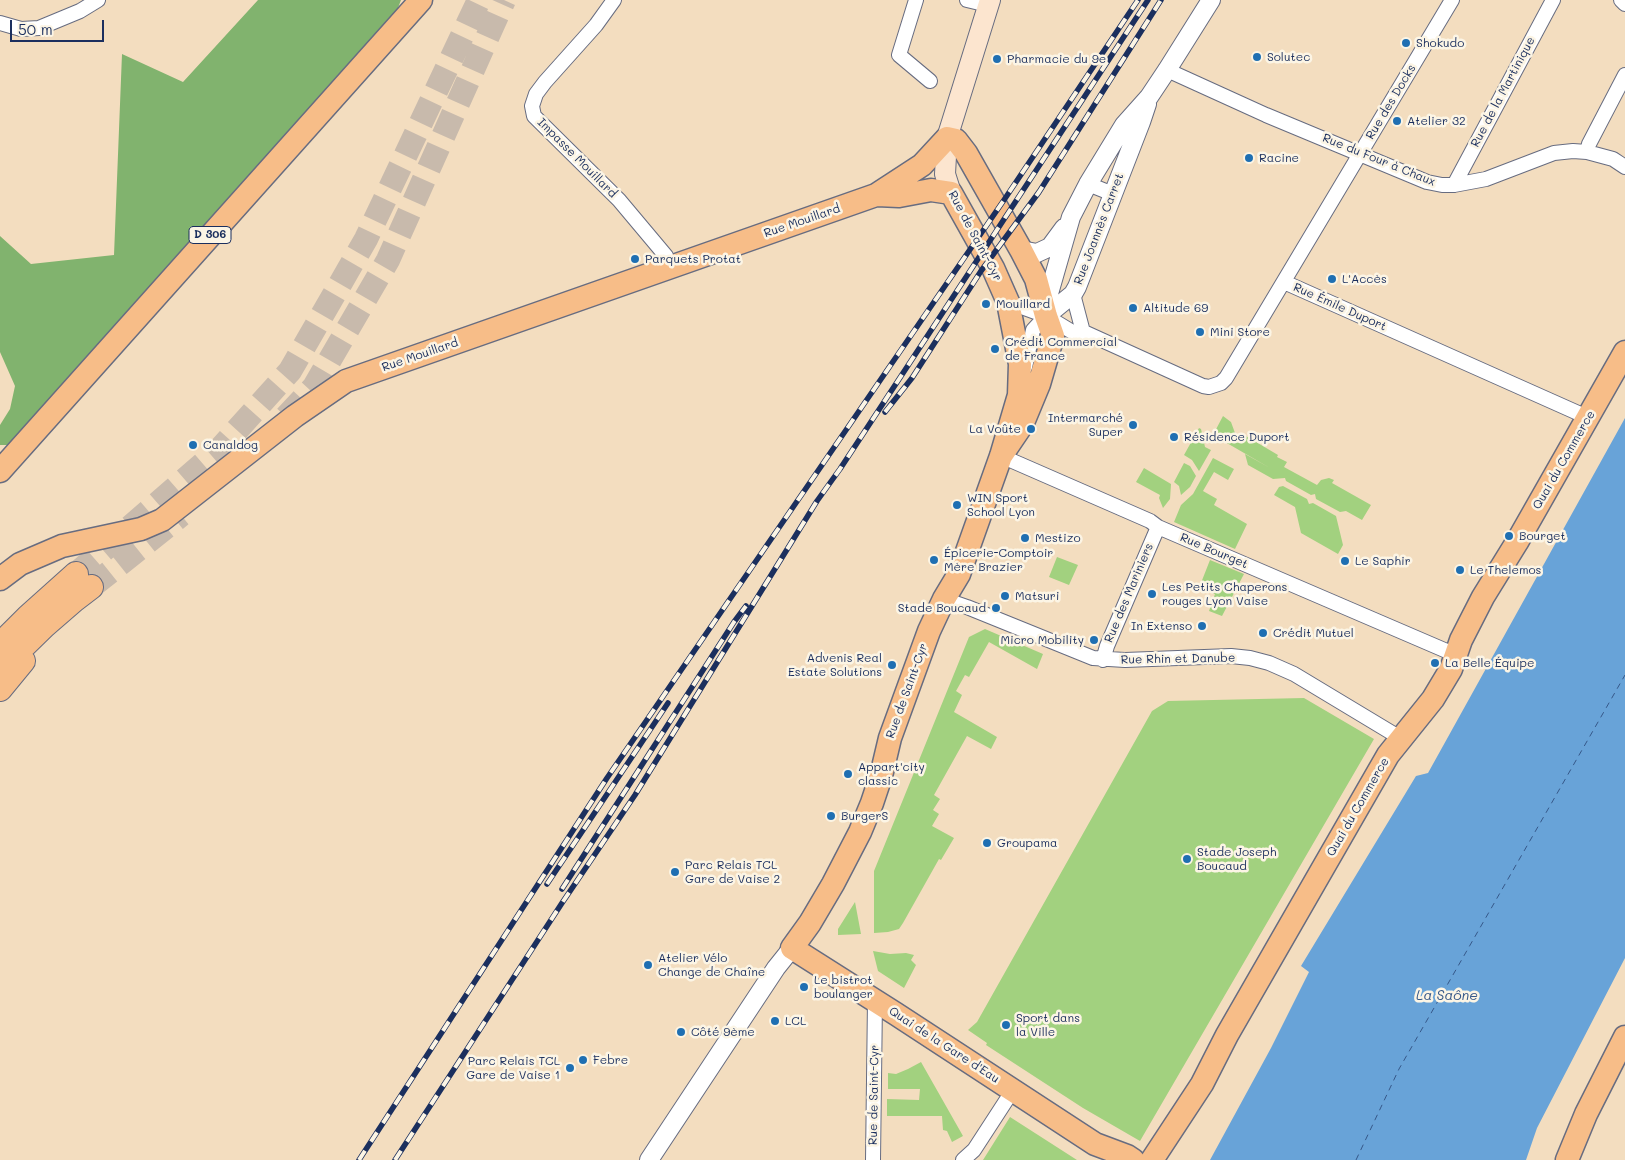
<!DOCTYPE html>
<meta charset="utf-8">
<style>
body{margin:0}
#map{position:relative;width:1625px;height:1160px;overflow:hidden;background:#f3ddbf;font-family:Mali,sans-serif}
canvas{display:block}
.scale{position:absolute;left:10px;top:20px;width:94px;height:22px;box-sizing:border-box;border:2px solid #1b2f5e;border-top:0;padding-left:6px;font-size:15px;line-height:18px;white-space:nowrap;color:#1b2f5e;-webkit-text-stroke:4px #fcf5e5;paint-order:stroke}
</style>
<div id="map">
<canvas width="1625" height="1160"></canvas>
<div class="scale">50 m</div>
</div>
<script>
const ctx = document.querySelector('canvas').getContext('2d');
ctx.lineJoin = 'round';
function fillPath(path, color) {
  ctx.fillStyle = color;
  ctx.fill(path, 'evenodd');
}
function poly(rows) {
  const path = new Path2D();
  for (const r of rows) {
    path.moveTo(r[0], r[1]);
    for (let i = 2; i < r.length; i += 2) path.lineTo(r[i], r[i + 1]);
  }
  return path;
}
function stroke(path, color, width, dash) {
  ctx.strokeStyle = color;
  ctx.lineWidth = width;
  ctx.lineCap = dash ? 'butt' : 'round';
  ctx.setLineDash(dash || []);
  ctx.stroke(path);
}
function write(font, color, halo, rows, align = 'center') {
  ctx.font = font + ' Mali,sans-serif';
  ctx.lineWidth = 5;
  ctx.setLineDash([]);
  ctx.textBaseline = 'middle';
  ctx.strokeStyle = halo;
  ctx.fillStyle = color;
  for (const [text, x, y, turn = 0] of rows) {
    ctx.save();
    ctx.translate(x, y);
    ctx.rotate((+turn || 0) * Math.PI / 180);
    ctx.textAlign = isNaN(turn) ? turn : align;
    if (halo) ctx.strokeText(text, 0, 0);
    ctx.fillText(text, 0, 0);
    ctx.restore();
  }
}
fillPath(poly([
 [1223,416,1231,422,1235,433,1244,438,1246,436,1278,455,1277,457,1287,462,1284,467,1317,485,1321,480,1329,478,1334,480,1332,483,1371,505,1362,520,1346,511,1340,512,1316,499,1315,494,1311,495,1286,481,1285,478,1273,479,1248,465,1245,454,1270,468,1213,435],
 [1199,428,1201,429,1205,447,1211,450,1199,471,1192,460,1184,455],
 [1213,458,1234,469,1228,480,1214,472,1203,491,1217,499,1214,505,1247,524,1235,549,1174,522,1181,505,1193,494],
 [1184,463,1190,466,1196,476,1190,487,1181,495,1179,486,1174,482],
 [1144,468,1171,484,1170,499,1163,508,1159,498,1160,495,1136,482],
 [1283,486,1307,499,1309,504,1313,503,1336,516,1343,545,1338,554,1301,533,1295,507,1274,495,1279,487],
 [1057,557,1078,565,1069,585,1049,577],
 [1210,560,1244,574,1222,616,1209,611,1215,594,1199,588],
 [985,629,1043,654,1037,669,989,642,969,677,965,675,956,691,962,695,954,712,997,737,991,749,967,736,934,795,940,799,933,810,939,814,932,826,954,838,941,860,939,859,903,923,899,929,888,932,874,933,874,871,969,637],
 [1304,698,1374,739,1140,1141,1083,1108,986,1045,987,1043,968,1030,977,1022,1152,711,1168,701],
 [855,902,861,934,838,935,838,929],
 [873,951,890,954,906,953,914,955,911,960,916,965,904,988,878,971],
 [921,1062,963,1136,952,1142,947,1131,943,1130,942,1116,887,1116,887,1099,919,1100,920,1089,888,1089,888,1073,896,1074,908,1069],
 [1010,1117,1077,1160,983,1160]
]), '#a2d17f');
fillPath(poly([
 [258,0,401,0,396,13,12,445,0,445,0,425,10,409,15,386,0,352,0,236,31,264,114,255,122,54,183,82]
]), '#81b36e');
fillPath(poly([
 [1625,418,1625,958,1537,1128,1526,1160,1210,1160,1271,1048,1309,972,1301,966,1416,776,1428,773]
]), '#68a3d8');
stroke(poly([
 [1356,1160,1399,1069,1625,675]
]), '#365889', 1, [6, 5]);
stroke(poly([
 [286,417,314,387,388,260,504,0],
 [76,574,219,450,290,371,366,239,479,0],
 [91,587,181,515]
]), '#c8baac', 24, [24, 12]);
const minor = poly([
 [614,0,596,25,545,82,536,94,532,106,534,116,619,200,666,256,671,268],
 [916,0,899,55,930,81],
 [967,0,988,5],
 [1621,0,1625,4],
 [0,23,21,29,39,28,80,11,98,0],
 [1167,70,1266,115,1427,182,1442,185,1454,185,1486,179,1554,153,1573,151,1587,152,1613,159,1625,167],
 [1587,152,1589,144,1625,75],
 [1088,184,1113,194],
 [1454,185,1553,0],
 [1284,282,1587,417],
 [1073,294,1083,332],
 [1008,302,1046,316,1074,333,1084,332,1203,386,1209,387,1221,383,1226,378,1452,0],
 [1025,367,1033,330,1046,316],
 [1001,456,1150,521,1158,527,1456,655],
 [944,599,967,607,1093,658,1125,660,1231,656,1250,658,1269,663,1294,674,1402,739],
 [1103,660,1107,646,1158,527],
 [873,1160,875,1000],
 [963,1160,974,1150,1013,1090]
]);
const tertiary = poly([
 [1021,250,1037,253,1050,247,1064,228],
 [1046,313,1048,297,1071,217,1088,184,1124,125,1149,97,1167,70,1211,0],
 [1046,316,1073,294,1077,287,1141,122,1147,104],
 [649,1160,776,968,792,948]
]);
const secondary = poly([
 [951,193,945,174,947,138,990,0]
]);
const primary = poly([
 [877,195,899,196,931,190,951,193,993,268,1008,302,1020,364,1019,395,1001,456,959,574,944,599,929,631,890,738,881,776,872,803,860,832,833,884,810,923,792,948,896,1014,1095,1144,1127,1156,1133,1160],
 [0,471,421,0],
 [0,579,20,564,62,546,141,529,162,520,295,416,346,381,876,195,922,165,947,138,956,140,966,153,1021,250,1036,279,1046,316,1053,336,1039,384,1022,425,1001,456],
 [1152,1160,1202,1084,1227,1035,1388,755,1433,699,1451,669,1461,640,1483,597,1517,542,1625,352],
 [1567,1160,1586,1114,1625,1037]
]);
const trunk = poly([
 [0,645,28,617,76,574],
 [0,669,44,626,74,600,91,587],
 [0,689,23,661]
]);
stroke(minor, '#676c80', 16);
stroke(tertiary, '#676c80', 20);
stroke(secondary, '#676c80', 22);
stroke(primary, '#676c80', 25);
stroke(trunk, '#676c80', 26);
stroke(minor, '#fff', 14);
stroke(tertiary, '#fff', 18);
stroke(secondary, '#fce5cf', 20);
stroke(primary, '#f7bd88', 22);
stroke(trunk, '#f7bd88', 24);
const rail = poly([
 [885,412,912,378,981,271,1039,192,1161,0],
 [547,884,668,703],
 [562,889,734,622,746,606],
 [359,1160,607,778,1004,200,1138,0],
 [395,1160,562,903,635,795,817,501,840,469,1148,0]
]);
stroke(rail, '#1b2f5e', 5.5);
stroke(rail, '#fcf5e5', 4, [11]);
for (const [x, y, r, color] of [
 [1406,43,5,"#1f6fb2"],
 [1257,57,5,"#1f6fb2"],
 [997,59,5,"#1f6fb2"],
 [1397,121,5,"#1f6fb2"],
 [1249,158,5,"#1f6fb2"],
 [635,259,5,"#1f6fb2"],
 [1332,279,5,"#1f6fb2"],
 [986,304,5,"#1f6fb2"],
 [1133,308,5,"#1f6fb2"],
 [1200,332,5,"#1f6fb2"],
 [995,349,5,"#1f6fb2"],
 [1133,425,5,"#1f6fb2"],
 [1031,429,5,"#1f6fb2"],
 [1174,437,5,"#1f6fb2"],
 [193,445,5,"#1f6fb2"],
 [957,505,5,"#1f6fb2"],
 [1509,536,5,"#1f6fb2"],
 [1025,538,5,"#1f6fb2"],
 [934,560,5,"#1f6fb2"],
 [1345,561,5,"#1f6fb2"],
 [1460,570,5,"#1f6fb2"],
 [1152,594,5,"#1f6fb2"],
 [1005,596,5,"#1f6fb2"],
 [996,608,5,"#1f6fb2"],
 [1202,626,5,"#1f6fb2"],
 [1263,633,5,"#1f6fb2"],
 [1094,640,5,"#1f6fb2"],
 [1435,663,5,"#1f6fb2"],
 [892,665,5,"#1f6fb2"],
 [848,774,5,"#1f6fb2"],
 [831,816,5,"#1f6fb2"],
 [987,843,5,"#1f6fb2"],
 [1187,859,5,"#1f6fb2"],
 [675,872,5,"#1f6fb2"],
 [648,965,5,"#1f6fb2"],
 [804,987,5,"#1f6fb2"],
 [775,1021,5,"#1f6fb2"],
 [1006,1025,5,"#1f6fb2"],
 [681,1032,5,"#1f6fb2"],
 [583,1060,5,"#1f6fb2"],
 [570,1068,5,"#1f6fb2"]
]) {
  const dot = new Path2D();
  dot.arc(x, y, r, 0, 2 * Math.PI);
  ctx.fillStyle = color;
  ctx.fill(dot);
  stroke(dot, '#fcf5e5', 2);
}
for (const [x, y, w] of [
 [210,235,42]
]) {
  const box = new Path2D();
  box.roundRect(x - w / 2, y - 8.5, w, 17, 4);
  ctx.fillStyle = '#fcf5e5';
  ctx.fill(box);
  stroke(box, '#1b2f5e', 1);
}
write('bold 11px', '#1b2f5e', null, [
 ["D 306",210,235]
]);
write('12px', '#1b2f5e', '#fcf5e5', [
 ["Shokudo",1416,43],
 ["Solutec",1267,57],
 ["Pharmacie du 9e",1007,59],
 ["Atelier 32",1407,121],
 ["Racine",1259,158],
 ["Parquets Protat",645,259],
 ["L'Accès",1342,279],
 ["Mouillard",996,304],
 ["Altitude 69",1143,308],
 ["Mini Store",1210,332],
 ["Crédit Commercial",1005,342],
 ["de France",1005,356],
 ["Intermarché",1123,418,"right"],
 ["Super",1123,432,"right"],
 ["La Voûte",1021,429,"right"],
 ["Résidence Duport",1184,437],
 ["Canaldog",203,445],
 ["WIN Sport",967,498],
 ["School Lyon",967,512],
 ["Bourget",1519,536],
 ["Mestizo",1035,538],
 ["Épicerie-Comptoir",944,553],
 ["Mère Brazier",944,567],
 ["Le Saphir",1355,561],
 ["Le Thelemos",1470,570],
 ["Les Petits Chaperons",1162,587],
 ["rouges Lyon Vaise",1162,601],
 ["Matsuri",1015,596],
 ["Stade Boucaud",986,608,"right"],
 ["In Extenso",1192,626,"right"],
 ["Crédit Mutuel",1273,633],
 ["Micro Mobility",1084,640,"right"],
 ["Advenis Real",882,658,"right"],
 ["Estate Solutions",882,672,"right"],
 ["La Belle Équipe",1445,663],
 ["Appart'city",858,767],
 ["classic",858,781],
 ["BurgerS",841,816],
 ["Groupama",997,843],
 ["Stade Joseph",1197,852],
 ["Boucaud",1197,866],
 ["Parc Relais TCL",685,865],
 ["Gare de Vaise 2",685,879],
 ["Atelier Vélo",658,958],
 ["Change de Chaîne",658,972],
 ["Le bistrot",814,980],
 ["boulanger",814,994],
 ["Sport dans",1016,1018],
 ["la Ville",1016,1032],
 ["LCL",785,1021],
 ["Côté 9ème",691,1032],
 ["Febre",593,1060],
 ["Parc Relais TCL",560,1061,"right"],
 ["Gare de Vaise 1",560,1075,"right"]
], 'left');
write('12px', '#1b2f5e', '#fcf5e5', [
 ["Rue de la Martinique",1503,92,-62],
 ["Rue des Docks",1391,102,-59],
 ["Impasse Mouillard",577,158,45],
 ["Rue du Four à Chaux",1379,160,22],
 ["Rue Mouillard",802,221,-19],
 ["Rue Joannès Carret",1099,229,-69],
 ["Rue de Saint-Cyr",975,236,62],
 ["Rue Émile Duport",1340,307,24],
 ["Rue Mouillard",420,355,-19],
 ["Quai du Commerce",1564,460,-60],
 ["Rue Bourget",1214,551,23],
 ["Rue des Mariniers",1129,593,-67],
 ["Rue Rhin et Danube",1178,659,-1],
 ["Rue de Saint-Cyr",907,691,-70],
 ["Quai du Commerce",1358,807,-60],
 ["Quai de la Gare d'Eau",944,1045,33],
 ["Rue de Saint-Cyr",874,1095,-89]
]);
write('italic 14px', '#365889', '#fcf5e5', [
 ["La Saône",1447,996]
]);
</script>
